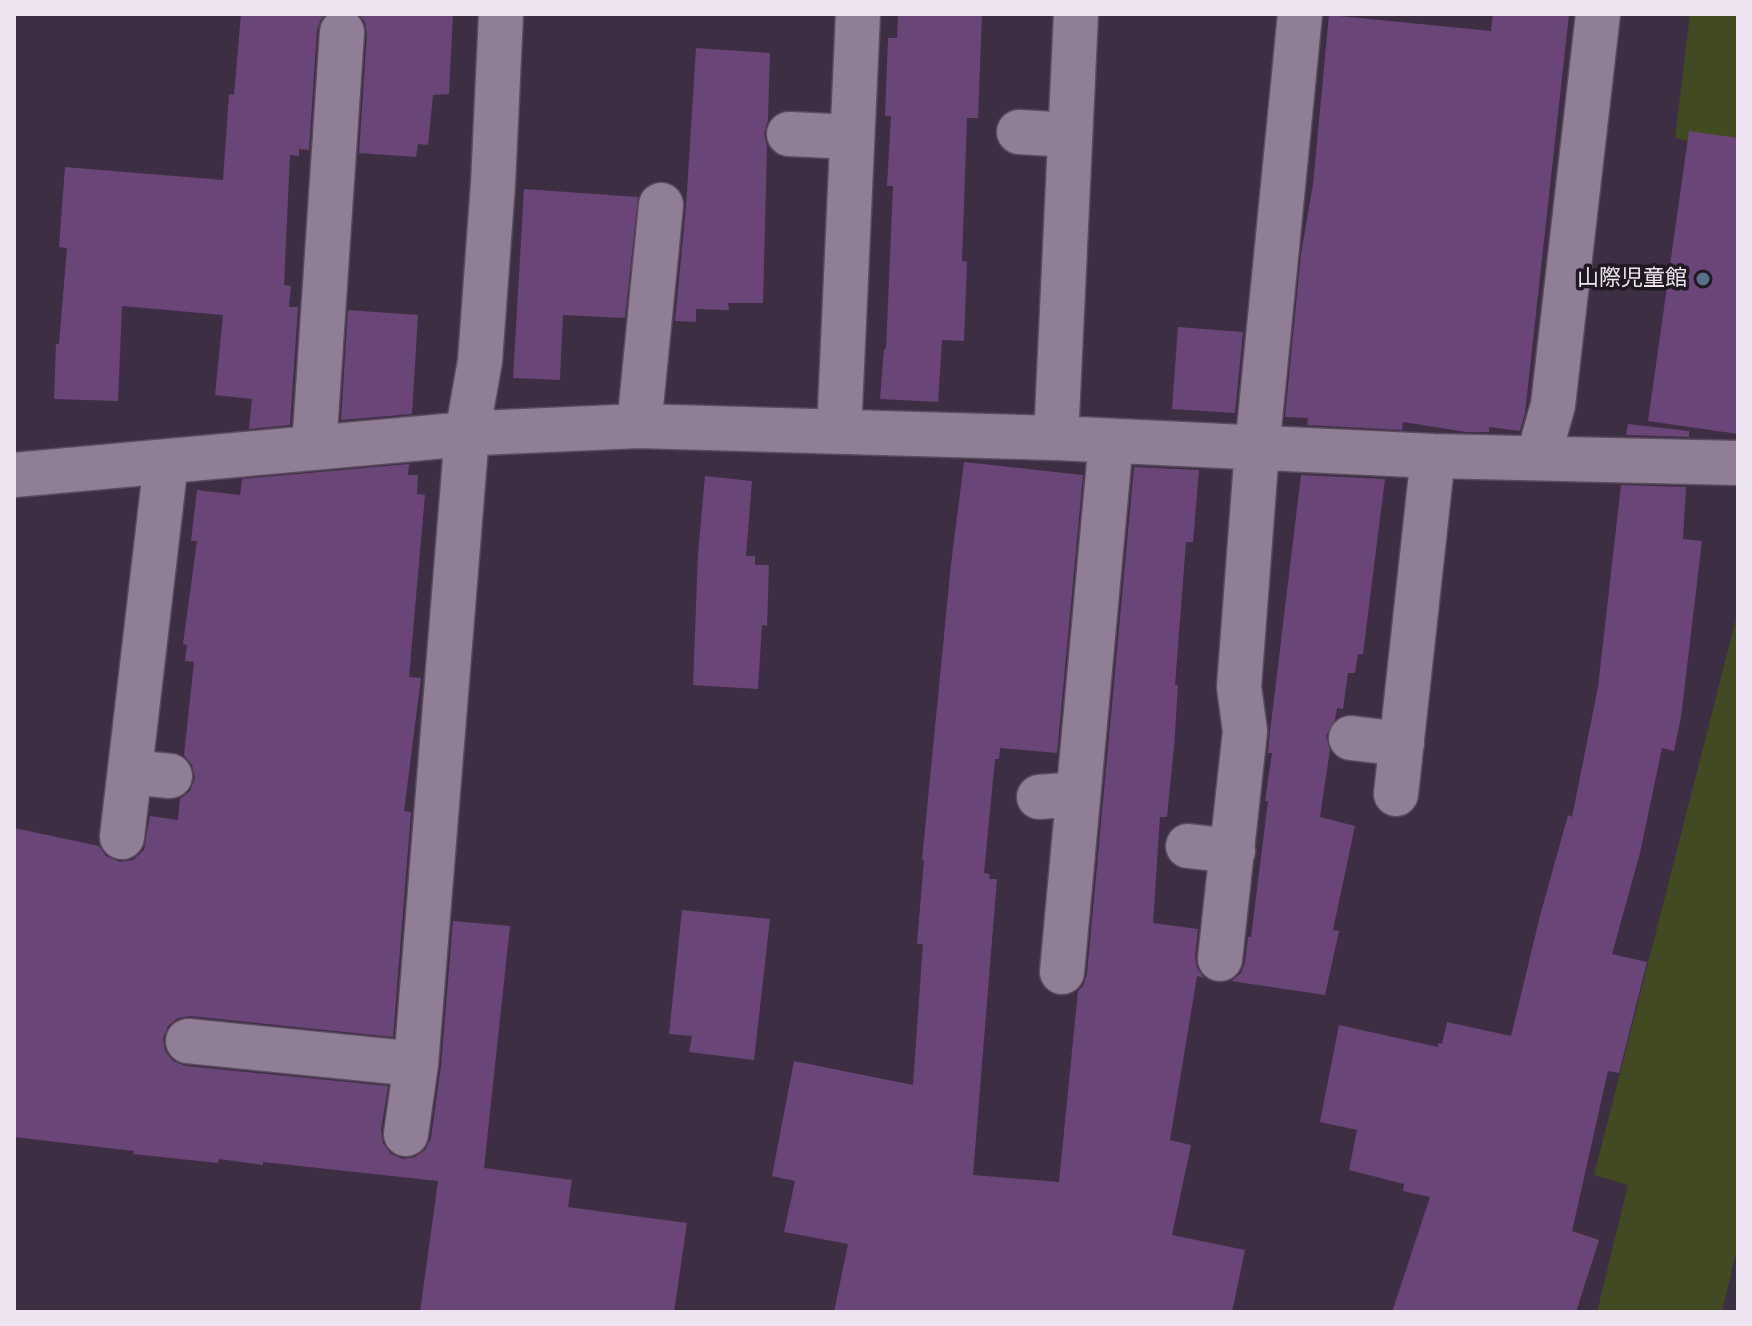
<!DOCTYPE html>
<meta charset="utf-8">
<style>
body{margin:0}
#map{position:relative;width:1752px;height:1326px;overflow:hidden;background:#3e2e43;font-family:"PT Sans Narrow",sans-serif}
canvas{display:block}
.frame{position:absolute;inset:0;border:16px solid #eee3f1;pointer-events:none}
</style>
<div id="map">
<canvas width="1752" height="1326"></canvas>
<div class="frame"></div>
</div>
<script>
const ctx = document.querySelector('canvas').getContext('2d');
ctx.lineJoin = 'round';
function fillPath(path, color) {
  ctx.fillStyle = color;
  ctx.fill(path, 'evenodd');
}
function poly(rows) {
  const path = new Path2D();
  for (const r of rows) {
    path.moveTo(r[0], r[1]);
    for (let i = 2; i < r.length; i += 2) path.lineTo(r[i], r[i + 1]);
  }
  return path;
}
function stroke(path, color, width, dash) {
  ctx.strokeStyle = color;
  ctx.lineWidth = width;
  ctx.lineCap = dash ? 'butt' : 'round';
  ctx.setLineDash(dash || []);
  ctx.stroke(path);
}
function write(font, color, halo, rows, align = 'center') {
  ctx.font = font + ' "PT Sans Narrow","Noto Sans JP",sans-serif';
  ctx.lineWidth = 7;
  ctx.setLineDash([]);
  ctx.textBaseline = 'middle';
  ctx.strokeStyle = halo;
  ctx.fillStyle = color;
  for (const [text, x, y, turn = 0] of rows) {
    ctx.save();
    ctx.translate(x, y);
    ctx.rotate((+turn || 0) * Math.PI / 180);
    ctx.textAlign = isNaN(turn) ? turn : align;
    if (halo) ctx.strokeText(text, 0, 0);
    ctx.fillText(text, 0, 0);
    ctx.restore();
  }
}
fillPath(poly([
 [1690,14,1738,14,1738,152,1675,138],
 [1738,611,1738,1244,1722,1312,1597,1312,1628,1185,1594,1175]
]), '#414a21');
fillPath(poly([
 [241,14,326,14,321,19,317,30,309,150,299,149,299,156,290,155,284,285,291,286,289,307,298,307,290,425,249,429,252,399,215,395,223,315,122,306,118,401,54,399,56,344,59,344,67,248,59,247,65,167,223,180,229,94,234,95],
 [358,14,453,14,449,94,433,95,428,145,418,144,416,157,359,153,367,34,365,22],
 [898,14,982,14,978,118,967,118,962,261,967,262,964,341,942,340,938,402,880,399,884,349,886,349,893,186,887,186,891,116,885,116,888,38,897,38],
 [1493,14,1569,14,1525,413,1520,431,1489,427,1489,432,1466,432,1403,422,1402,430,1307,425,1308,418,1285,417,1301,254,1313,184,1329,15,1491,31],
 [696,48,770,53,768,120,764,134,767,146,763,303,728,303,729,310,696,309,696,322,675,321,686,207],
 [1689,131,1738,138,1738,434,1648,421],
 [524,189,638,197,625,318,563,315,560,380,513,378],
 [348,310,418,315,412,414,341,420],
 [1178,327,1243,332,1235,413,1172,409],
 [1628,424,1689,431,1689,437,1626,435],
 [964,462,1083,475,1057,753,1000,748,999,759,995,759,984,873,990,874,989,879,997,879,973,1175,1059,1182,1078,991,1083,986,1087,974,1134,467,1199,470,1193,542,1186,542,1175,685,1178,685,1174,747,1167,817,1160,817,1153,923,1198,929,1195,957,1197,968,1204,978,1197,976,1170,1140,1191,1145,1172,1235,1245,1250,1232,1312,834,1312,848,1244,784,1232,795,1181,772,1176,794,1061,913,1085,923,944,917,944,924,860,922,860,951,564],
 [409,464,408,475,418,475,417,494,425,495,409,677,421,678,404,811,411,812,393,1037,190,1016,178,1018,168,1026,163,1038,165,1051,173,1061,186,1066,388,1086,381,1130,383,1143,391,1154,403,1159,415,1157,425,1150,431,1138,441,1066,453,921,510,926,484,1168,572,1180,568,1207,687,1223,674,1312,420,1312,438,1181,263,1162,263,1165,219,1159,218,1163,133,1154,134,1151,14,1137,14,828,99,846,106,856,120,862,133,860,144,850,150,816,178,820,180,799,190,791,195,778,192,765,184,755,194,662,185,661,187,645,183,644,197,541,191,541,197,490,240,495,242,479],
 [1301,475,1385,479,1363,654,1358,654,1355,673,1348,673,1343,709,1337,708,1335,720,1326,736,1330,750,1320,817,1355,826,1333,930,1339,931,1325,995,1231,981,1241,973,1245,962,1248,937,1251,937,1268,801,1265,801,1272,753,1268,753,1270,732],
 [705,476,752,481,746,556,755,556,755,565,769,565,767,626,762,625,758,689,693,685,698,554],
 [1621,485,1686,487,1683,539,1702,541,1681,717,1674,751,1662,748,1640,853,1612,954,1647,962,1619,1073,1608,1071,1572,1231,1599,1240,1576,1312,1392,1312,1430,1197,1403,1191,1404,1184,1349,1170,1357,1130,1320,1122,1339,1025,1438,1047,1438,1043,1442,1044,1447,1022,1511,1036,1540,916,1568,815,1572,817,1598,687],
 [682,910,770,919,754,1060,689,1052,692,1036,669,1034]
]), '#6a4577');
const minor = poly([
 [1019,132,1070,135],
 [789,134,852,137],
 [639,426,661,205],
 [839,431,858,14],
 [1056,438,1076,14],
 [314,448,342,32],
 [1538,458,1553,405,1598,14],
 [14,475,478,433,639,426,1056,438,1433,456,1738,463],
 [1351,738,1402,744],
 [130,772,170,776],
 [1396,794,1433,456],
 [1039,797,1078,794],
 [122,837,166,462],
 [1188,846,1233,851],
 [1220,959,1245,731,1239,687,1257,449,1300,14],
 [1062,972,1111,441],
 [188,1041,416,1064,467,434,480,361,493,184,501,14],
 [406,1134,416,1064]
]);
stroke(minor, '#594b5d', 47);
stroke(minor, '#907e96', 44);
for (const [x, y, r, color] of [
 [1703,279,8,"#5c6f8a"]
]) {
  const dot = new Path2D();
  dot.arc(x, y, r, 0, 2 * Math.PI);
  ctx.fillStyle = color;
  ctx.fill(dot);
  stroke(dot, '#201923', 3);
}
write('22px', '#eee3f1', '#201923', [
 ["山際児童館",1687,279]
], 'right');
</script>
